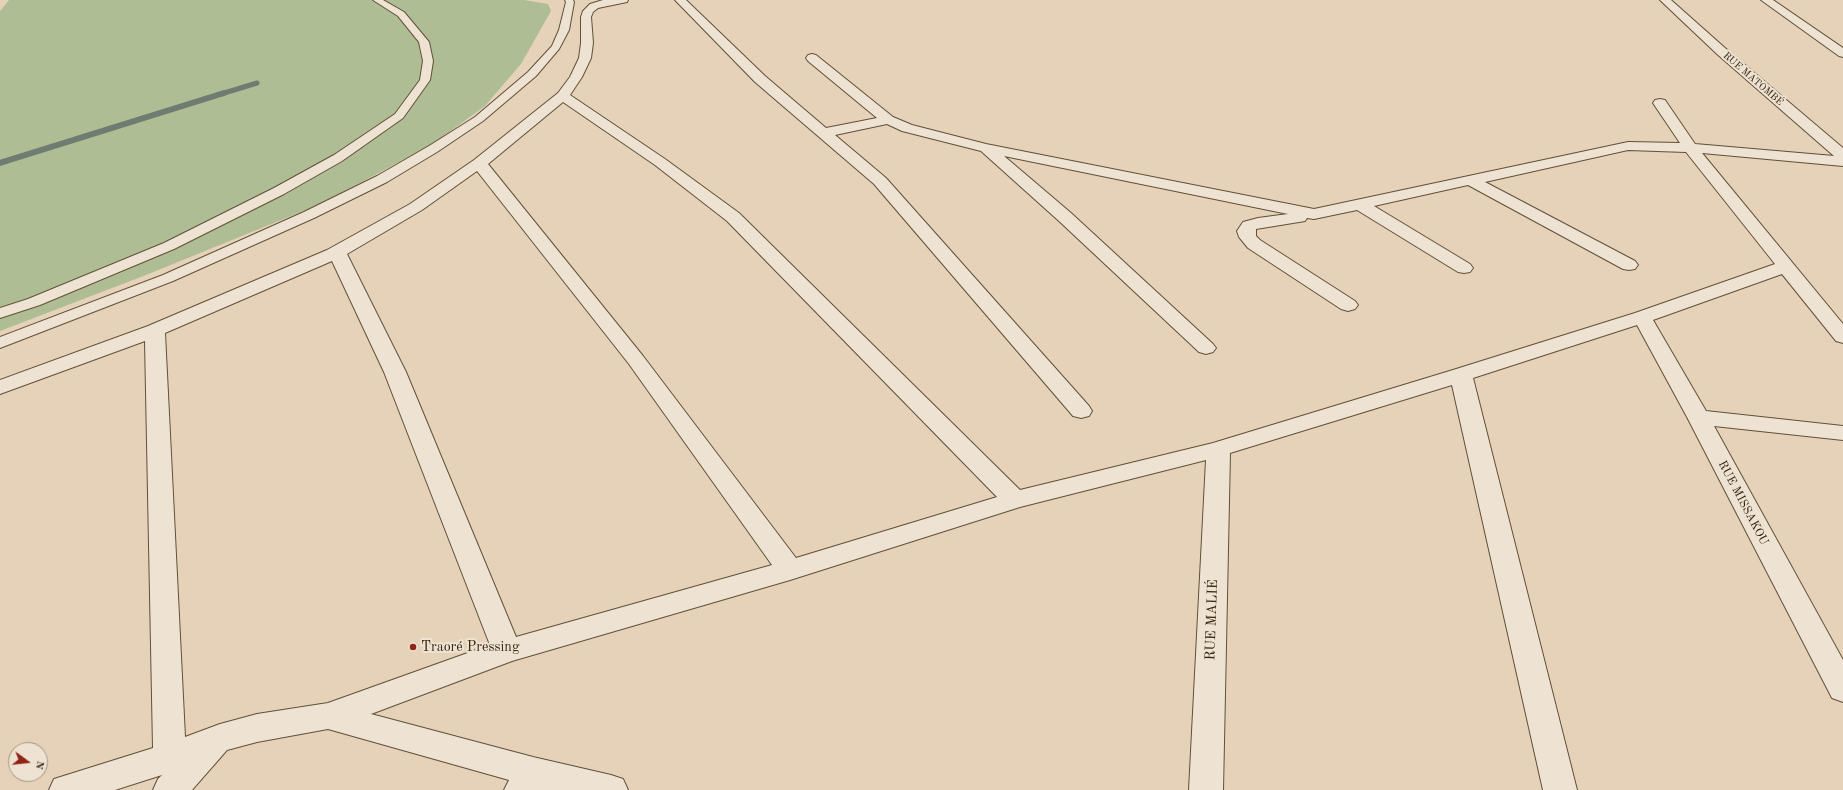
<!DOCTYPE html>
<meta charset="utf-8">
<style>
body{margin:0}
#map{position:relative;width:1843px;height:790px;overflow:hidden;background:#e5d2b9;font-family:"Old Standard TT",serif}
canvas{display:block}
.north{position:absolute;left:8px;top:742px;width:40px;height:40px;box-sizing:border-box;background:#eee2d2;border:1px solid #a39683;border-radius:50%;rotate:105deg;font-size:11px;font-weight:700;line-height:16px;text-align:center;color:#33240d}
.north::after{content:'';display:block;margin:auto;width:14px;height:18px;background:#8f2418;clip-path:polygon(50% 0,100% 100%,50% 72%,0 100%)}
</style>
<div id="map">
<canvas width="1843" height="790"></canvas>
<div class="north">N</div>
</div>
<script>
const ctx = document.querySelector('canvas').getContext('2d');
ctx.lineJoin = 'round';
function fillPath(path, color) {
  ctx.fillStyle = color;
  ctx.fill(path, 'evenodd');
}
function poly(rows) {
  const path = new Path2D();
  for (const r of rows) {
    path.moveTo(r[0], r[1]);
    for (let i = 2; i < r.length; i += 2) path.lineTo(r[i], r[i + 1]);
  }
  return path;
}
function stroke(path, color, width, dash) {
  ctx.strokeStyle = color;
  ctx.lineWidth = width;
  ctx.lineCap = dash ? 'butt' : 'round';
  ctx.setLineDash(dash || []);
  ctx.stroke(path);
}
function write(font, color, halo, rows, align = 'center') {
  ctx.font = font + ' "Old Standard TT",serif';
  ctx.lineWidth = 4;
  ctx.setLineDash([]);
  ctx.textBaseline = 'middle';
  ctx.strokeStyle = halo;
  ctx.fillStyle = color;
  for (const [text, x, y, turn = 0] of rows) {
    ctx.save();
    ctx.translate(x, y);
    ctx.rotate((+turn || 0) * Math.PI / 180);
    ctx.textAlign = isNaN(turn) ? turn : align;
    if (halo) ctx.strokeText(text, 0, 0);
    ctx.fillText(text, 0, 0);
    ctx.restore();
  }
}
fillPath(poly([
 [9,0,524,0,548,4,551,11,521,64,485,106,434,143,323,203,146,275,0,331,0,11]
]), '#afbd94');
stroke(poly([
 [221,94,257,83]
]), '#6e7c71', 5);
stroke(poly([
 [0,163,224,93]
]), '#6e7c71', 6);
const service = poly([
 [373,0,383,0,404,12,429,42,433,61,430,80,403,118,342,161,284,194,174,249,40,305,0,318,0,308,28,299,164,243,274,188,334,155,395,114,420,80,423,61,419,42,398,16,373,0],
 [565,0,573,0,574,2,569,30,559,49,536,76,483,121,437,152,387,182,314,218,173,281,0,348,0,337,163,275,304,212,377,176,429,146,475,117,528,72,552,46,559,30,566,2,565,0]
]);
const minor = poly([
 [603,0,628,0,627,2,598,8,593,12,591,17,593,43,591,58,582,77,570,95,665,159,739,213,1020,490,1213,443,1453,370,1635,313,1775,264,1686,152,1628,150,1485,182,1635,261,1638,265,1635,269,1629,270,1623,269,1468,185,1374,206,1470,264,1473,268,1470,272,1464,273,1458,272,1357,210,1314,219,1307,218,1305,221,1299,222,1256,229,1256,236,1260,240,1355,301,1358,305,1355,309,1348,311,1341,309,1248,248,1239,237,1237,231,1243,222,1258,218,1288,214,1004,156,1071,213,1213,344,1216,348,1213,352,1206,354,1199,352,1059,221,981,151,902,131,887,124,835,135,886,178,1089,406,1092,411,1089,416,1081,418,1073,416,874,184,755,82,675,0,686,0,765,76,826,128,877,118,808,61,806,58,808,55,812,54,816,55,893,117,912,125,986,144,1314,209,1628,142,1680,143,1653,103,1655,100,1660,99,1665,100,1695,144,1834,156,1717,54,1660,0,1671,0,1725,48,1843,148,1843,166,1702,153,1843,324,1843,343,1836,341,1782,274,1653,320,1706,411,1843,426,1843,440,1714,426,1843,660,1843,702,1832,698,1687,417,1637,325,1473,378,1577,790,1543,790,1452,385,1230,453,1223,790,1189,790,1206,460,1020,507,790,580,512,661,371,714,533,757,611,775,623,779,628,790,504,790,509,780,328,729,257,742,227,750,192,790,153,790,158,779,162,775,115,790,49,790,54,779,153,748,145,341,0,394,0,380,148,326,327,250,410,204,474,160,558,93,570,77,579,58,581,43,581,17,583,11,590,4,603,0],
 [563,102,655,165,727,221,997,497,796,558,643,356,488,164,563,102],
 [477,171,629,364,772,565,516,637,406,372,347,254,422,210,477,171],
 [332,261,384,372,490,645,328,703,257,714,220,724,185,737,165,333,332,261],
 [1761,0,1773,0,1843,48,1843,57,1839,56,1761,0]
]);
stroke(service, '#605038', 2);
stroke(minor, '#605038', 2);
fillPath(service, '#eee2d2');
fillPath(minor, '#eee2d2');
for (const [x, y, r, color] of [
 [413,647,4,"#8f2418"]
]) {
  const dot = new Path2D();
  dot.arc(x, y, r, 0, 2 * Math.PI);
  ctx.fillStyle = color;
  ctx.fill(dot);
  stroke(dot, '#eee2d2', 1.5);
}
write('10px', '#33240d', '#eee2d2', [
 ["RUE MATOMBÉ",1753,79,41]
]);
write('12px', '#33240d', '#eee2d2', [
 ["RUE MISSAKOU",1743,503,62]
]);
write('14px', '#33240d', '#eee2d2', [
 ["RUE MALIÉ",1212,620,-88]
]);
write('14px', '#33240d', '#eee2d2', [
 ["Traoré Pressing",421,647]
], 'left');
</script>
